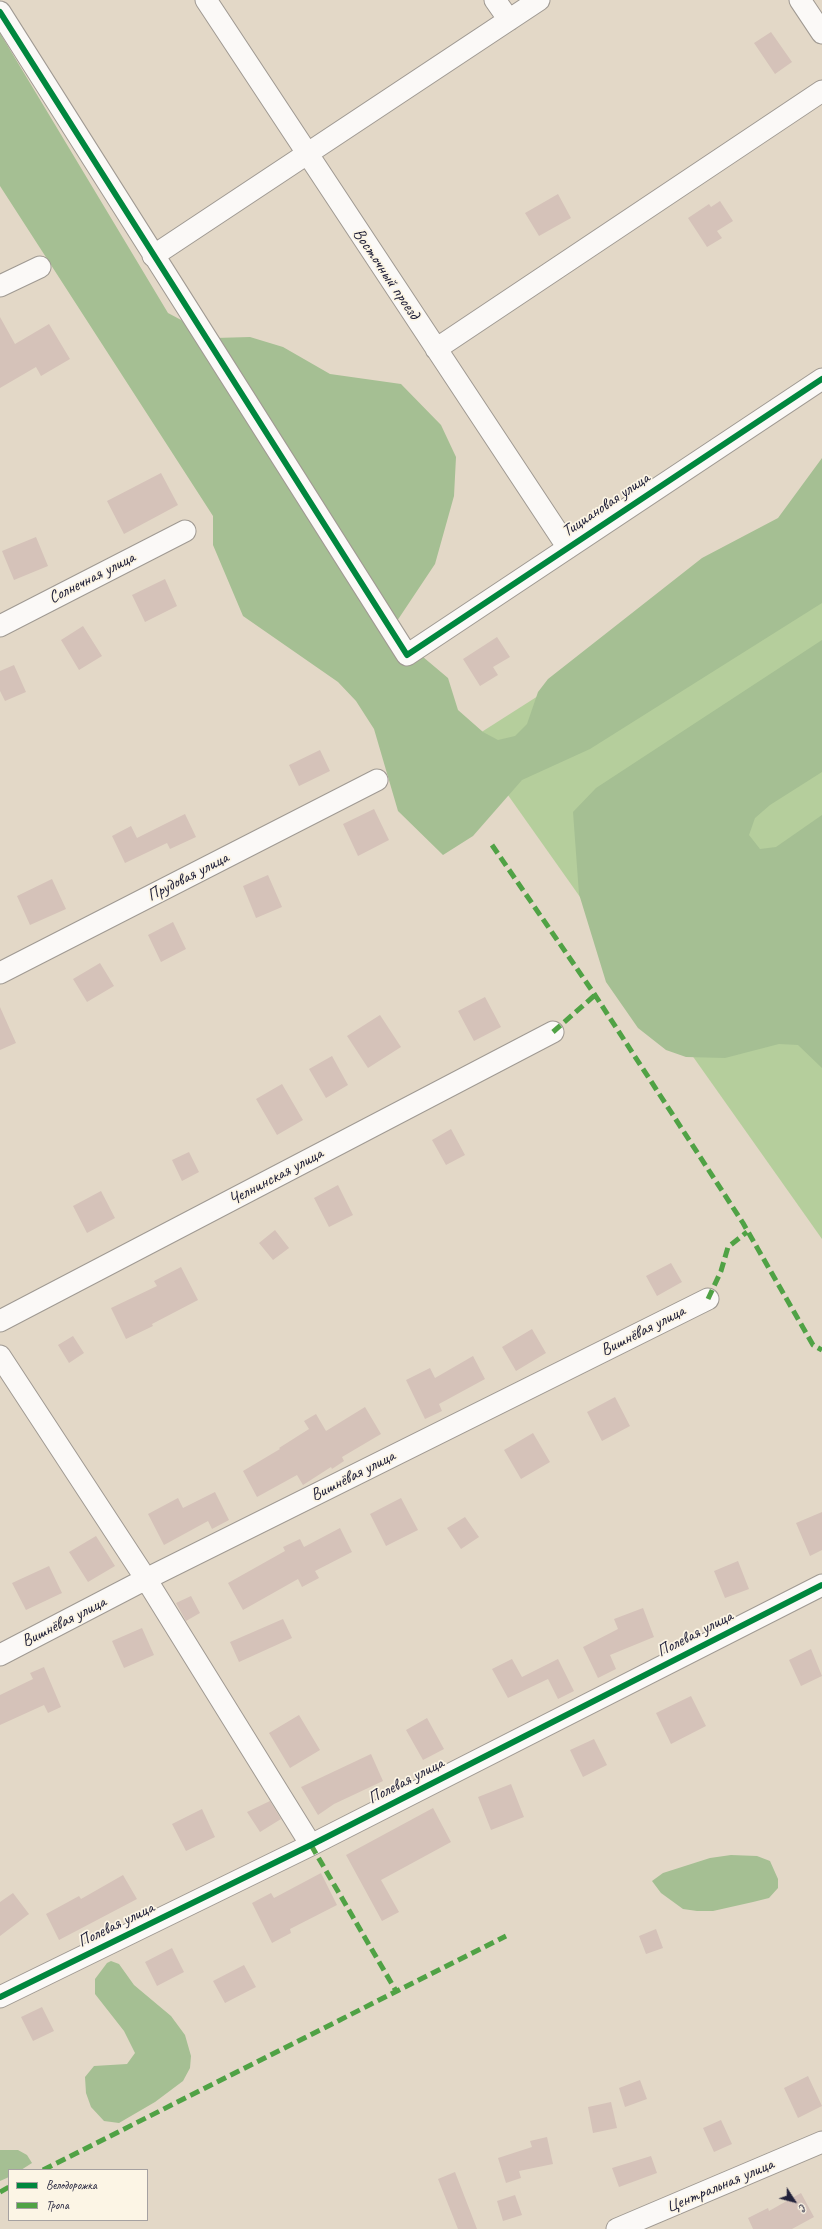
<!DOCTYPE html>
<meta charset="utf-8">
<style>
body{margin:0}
#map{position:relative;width:822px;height:2229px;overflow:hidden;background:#e3d8c7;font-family:Caveat,sans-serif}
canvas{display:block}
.legend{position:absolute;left:8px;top:2169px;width:140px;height:52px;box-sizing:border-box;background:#fcf5e5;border:1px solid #a5a1a1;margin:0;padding:5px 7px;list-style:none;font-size:12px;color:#22223b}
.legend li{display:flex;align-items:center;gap:8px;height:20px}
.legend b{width:20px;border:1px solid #a5a1a1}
.north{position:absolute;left:774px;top:2181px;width:40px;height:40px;-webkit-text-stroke:3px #fcf5e5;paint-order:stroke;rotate:126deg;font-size:11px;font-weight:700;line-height:16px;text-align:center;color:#22223b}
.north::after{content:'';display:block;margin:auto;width:14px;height:18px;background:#22223b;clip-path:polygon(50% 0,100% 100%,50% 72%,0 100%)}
</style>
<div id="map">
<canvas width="822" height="2229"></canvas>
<ul class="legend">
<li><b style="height:5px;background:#00873e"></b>Велодорожка</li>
<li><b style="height:5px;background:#50a245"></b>Тропа</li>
</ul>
<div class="north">С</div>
</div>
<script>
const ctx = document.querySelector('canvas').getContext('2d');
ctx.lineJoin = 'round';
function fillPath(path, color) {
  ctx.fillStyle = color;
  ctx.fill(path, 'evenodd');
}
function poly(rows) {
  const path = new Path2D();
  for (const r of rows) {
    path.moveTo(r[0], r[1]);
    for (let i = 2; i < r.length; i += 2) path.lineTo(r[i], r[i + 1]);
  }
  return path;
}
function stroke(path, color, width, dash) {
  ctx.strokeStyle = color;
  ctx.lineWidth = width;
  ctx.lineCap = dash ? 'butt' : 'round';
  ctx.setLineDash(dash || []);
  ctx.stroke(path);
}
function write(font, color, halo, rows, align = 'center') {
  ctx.font = font + ' Caveat,sans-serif';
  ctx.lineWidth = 3.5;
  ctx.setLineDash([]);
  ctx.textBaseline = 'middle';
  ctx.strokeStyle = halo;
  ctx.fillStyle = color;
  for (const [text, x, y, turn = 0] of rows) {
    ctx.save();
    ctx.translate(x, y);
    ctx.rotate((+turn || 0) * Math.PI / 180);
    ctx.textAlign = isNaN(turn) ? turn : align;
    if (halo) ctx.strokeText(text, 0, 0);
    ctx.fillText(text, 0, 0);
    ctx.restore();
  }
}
fillPath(poly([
 [822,515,822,1239,469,740]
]), '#b5ce9c');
fillPath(poly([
 [0,33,168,313,215,338,250,337,283,347,330,374,401,384,441,425,456,457,454,496,435,564,395,624,404,641,448,678,458,710,483,732,498,740,515,736,527,724,538,692,548,679,702,558,778,518,822,458,822,603,590,749,522,780,473,836,443,855,398,811,374,729,356,701,338,682,243,616,213,545,213,516,0,186],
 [822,640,822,772,770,805,755,818,749,835,760,849,776,847,822,815,822,1068,798,1045,779,1044,725,1058,686,1057,666,1050,638,1028,606,982,579,894,573,812,596,788],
 [731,1855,757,1856,770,1861,778,1879,778,1888,769,1898,753,1902,713,1911,697,1911,683,1909,661,1893,652,1881,663,1873,710,1858],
 [111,1961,119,1964,134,1985,171,2016,185,2035,191,2056,190,2068,183,2081,155,2102,119,2123,104,2121,91,2107,86,2093,85,2077,94,2066,127,2064,135,2053,124,2031,95,1994,95,1979,107,1963],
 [0,2150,18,2150,27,2155,32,2163,21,2170,9,2170,9,2177,0,2181]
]), '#a5bf93');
fillPath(poly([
 [771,32,792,62,775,74,754,43],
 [558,194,571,218,539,236,525,213],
 [720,201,733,221,717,231,722,238,707,247,688,218,709,204,711,207],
 [0,317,15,344,49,324,70,359,41,376,36,367,0,388],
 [161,473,178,505,124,534,107,501],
 [36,537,48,566,14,580,2,551],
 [165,579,177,606,145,622,132,595],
 [83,626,102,656,79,670,61,640],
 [497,637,510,657,493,667,498,675,480,686,463,659],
 [14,665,26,692,5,701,0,691,0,671],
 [320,750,330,771,299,786,289,765],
 [374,809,389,840,358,856,343,824],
 [185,814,196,837,170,849,167,843,125,863,112,836,131,826,137,838],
 [268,875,282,907,256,918,243,886],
 [52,879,66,909,30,925,17,896],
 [173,922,186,949,161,962,148,935],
 [100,963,114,986,87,1002,73,979],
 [485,997,501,1027,474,1041,458,1011],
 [0,1007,16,1043,0,1050],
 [380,1015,401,1047,368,1068,347,1036],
 [332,1056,348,1085,326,1098,309,1069],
 [282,1084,303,1120,277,1135,256,1099],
 [451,1129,465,1155,446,1165,432,1140],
 [189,1152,199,1172,182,1181,172,1160],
 [338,1185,353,1215,329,1227,314,1198],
 [101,1191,115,1218,87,1233,73,1206],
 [275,1230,289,1248,273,1260,259,1243],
 [671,1263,682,1282,657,1296,646,1276],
 [181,1267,198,1300,152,1324,153,1326,126,1339,111,1308,157,1286,154,1281],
 [532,1329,546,1353,516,1371,502,1347],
 [73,1336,84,1353,69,1363,58,1345],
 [473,1356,485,1379,439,1404,442,1411,425,1419,406,1380,430,1368,435,1378],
 [615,1397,630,1426,602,1441,587,1412],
 [365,1407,381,1434,342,1457,344,1461,332,1469,331,1467,303,1485,297,1475,257,1497,243,1471,280,1449,279,1448,309,1429,304,1421,316,1414,326,1431],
 [533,1433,550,1462,521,1479,504,1450],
 [215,1492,229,1520,212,1529,208,1521,164,1545,148,1514,178,1498,183,1508],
 [401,1498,418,1530,386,1546,370,1514],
 [822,1512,822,1550,810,1556,796,1523],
 [465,1517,479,1537,461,1549,447,1528],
 [340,1528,352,1552,315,1571,319,1578,302,1587,298,1579,243,1610,228,1583,285,1551,283,1547,300,1539,304,1547],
 [96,1536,115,1566,88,1582,69,1552],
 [738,1561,749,1589,725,1598,714,1571],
 [49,1566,62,1593,26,1610,12,1583],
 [191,1596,200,1613,186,1621,176,1603],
 [643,1608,654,1637,610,1655,616,1669,598,1678,583,1647,618,1629,614,1619],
 [283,1619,292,1638,239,1662,230,1642],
 [142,1628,154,1655,124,1668,112,1641],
 [811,1649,822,1676,801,1686,789,1660],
 [512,1659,522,1677,558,1659,574,1691,558,1699,548,1679,508,1698,492,1669],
 [44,1667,61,1707,48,1713,44,1705,0,1725,0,1695,33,1679,30,1673],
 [691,1696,706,1726,671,1744,656,1713],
 [299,1715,320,1750,290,1768,269,1733],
 [427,1718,444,1749,423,1760,406,1730],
 [594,1739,607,1765,583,1777,570,1750],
 [371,1754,383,1781,334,1804,318,1815,301,1787],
 [511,1784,524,1817,491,1830,478,1797],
 [270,1801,281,1819,260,1832,247,1812],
 [433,1808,451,1842,381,1880,399,1912,382,1921,346,1855],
 [202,1809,215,1837,186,1851,172,1824],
 [321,1873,337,1905,290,1929,291,1933,272,1943,252,1903,271,1893,274,1898],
 [123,1875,137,1899,59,1940,46,1914,79,1896,81,1899],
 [13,1893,29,1914,0,1936,0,1902],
 [656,1929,663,1948,646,1954,639,1936],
 [172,1948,184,1972,157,1986,145,1962],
 [244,1965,256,1987,225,2003,213,1981],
 [42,2007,54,2031,33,2041,21,2017],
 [808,2076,822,2106,798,2118,784,2088],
 [640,2080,647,2099,625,2107,619,2088],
 [611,2102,617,2128,593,2133,588,2107],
 [721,2120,732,2144,714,2152,703,2128],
 [547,2137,553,2164,519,2171,521,2178,506,2183,498,2158,532,2147,530,2141],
 [651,2156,657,2173,619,2187,612,2168],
 [455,2172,477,2229,458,2229,438,2179],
 [801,2193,814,2217,792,2229,753,2229,748,2218,768,2208,769,2211],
 [515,2195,522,2215,503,2221,497,2201]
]), '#d5c2b9');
const minor = poly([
 [206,0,568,548],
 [495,0,509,20],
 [800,0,822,33],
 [0,12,407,655,822,379],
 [153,256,539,0],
 [0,286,40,267],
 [436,349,822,91],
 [0,626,185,531],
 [0,973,377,780],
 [0,1321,553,1032],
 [0,1356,146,1579,311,1845],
 [0,1655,146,1579,708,1299],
 [0,1997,311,1845,822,1585],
 [617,2229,822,2142]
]);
stroke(minor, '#9f9992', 23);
stroke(minor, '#fbf9f7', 21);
stroke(poly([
 [492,845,595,995,743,1223,813,1345,822,1350],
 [553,1032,595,995],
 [708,1299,721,1271,728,1247,747,1232],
 [311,1845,396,1991],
 [43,2170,506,1936],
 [0,2192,9,2187]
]), '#50a245', 5, [10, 5]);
stroke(poly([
 [0,12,407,655,822,379],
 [0,1997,311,1845,822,1585]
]), '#00873e', 6);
write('17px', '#22223b', '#fcf5e5', [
 ["Восточный проезд",386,274,56],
 ["Тициановая улица",606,505,-34],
 ["Солнечная улица",92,578,-27],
 ["Прудовая улица",188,877,-27],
 ["Челнинская улица",276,1177,-28],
 ["Вишнёвая улица",643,1331,-27],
 ["Вишнёвая улица",353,1476,-27],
 ["Вишнёвая улица",64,1622,-27],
 ["Полевая улица",695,1634,-27],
 ["Полевая улица",406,1781,-27],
 ["Полевая улица",116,1925,-26],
 ["Центральная улица",720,2186,-23]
]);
</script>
